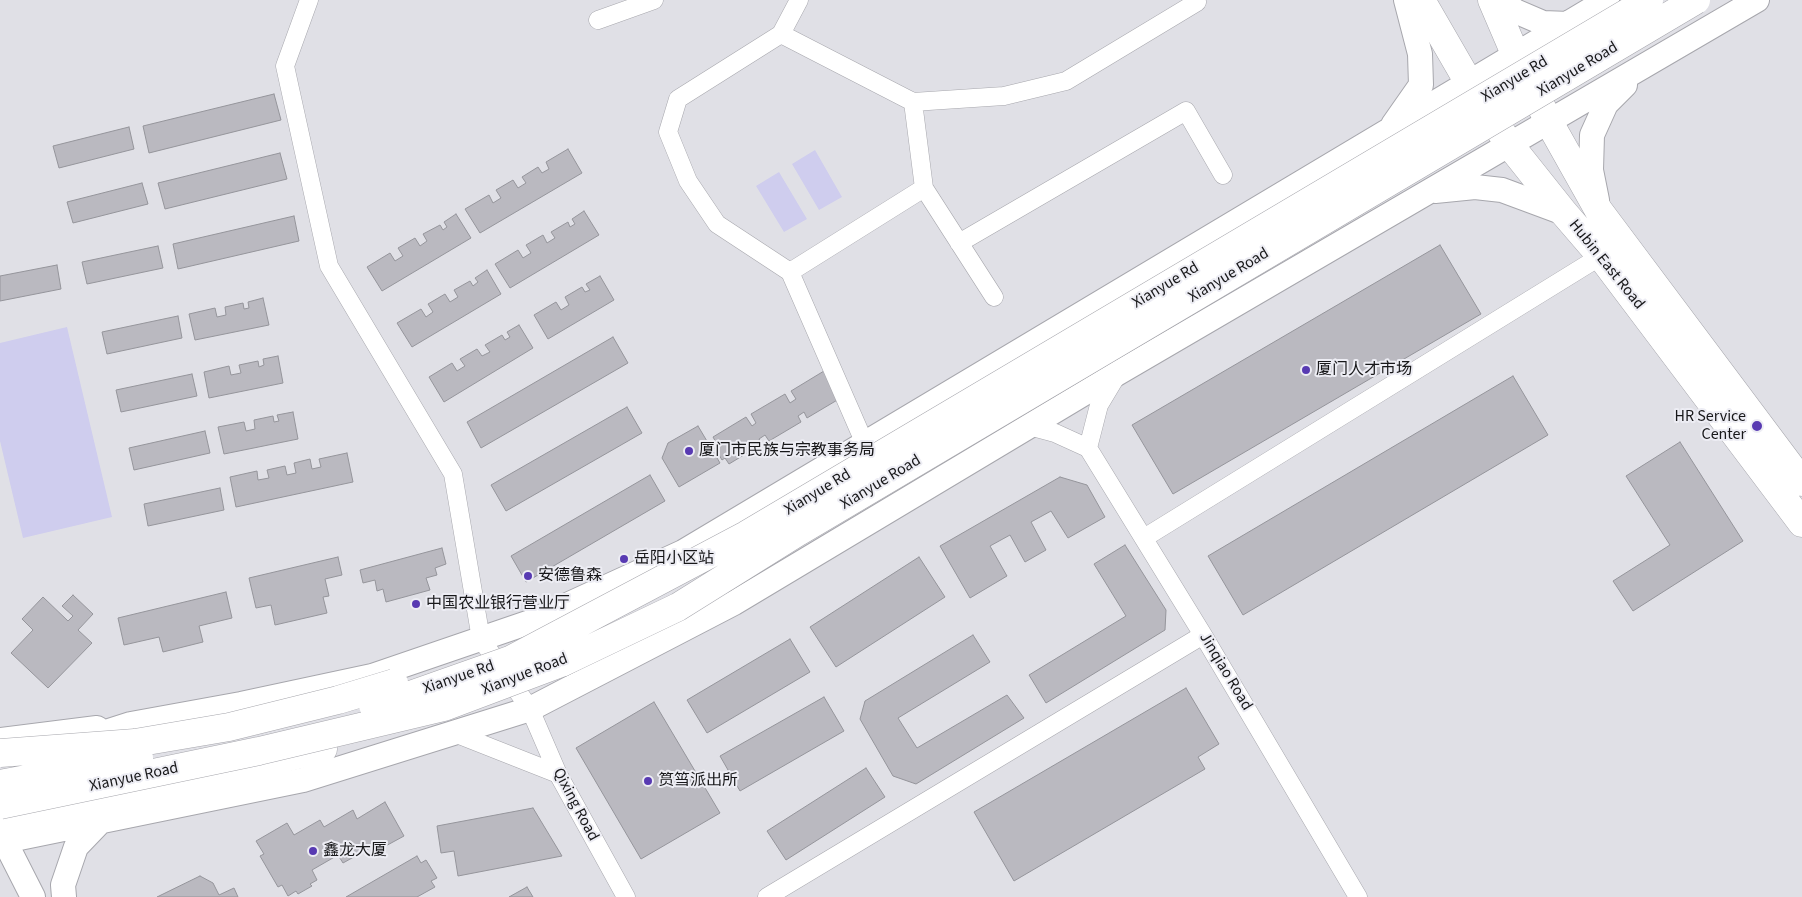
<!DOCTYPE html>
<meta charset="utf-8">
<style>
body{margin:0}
canvas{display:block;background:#e0e0e6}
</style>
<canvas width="1802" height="897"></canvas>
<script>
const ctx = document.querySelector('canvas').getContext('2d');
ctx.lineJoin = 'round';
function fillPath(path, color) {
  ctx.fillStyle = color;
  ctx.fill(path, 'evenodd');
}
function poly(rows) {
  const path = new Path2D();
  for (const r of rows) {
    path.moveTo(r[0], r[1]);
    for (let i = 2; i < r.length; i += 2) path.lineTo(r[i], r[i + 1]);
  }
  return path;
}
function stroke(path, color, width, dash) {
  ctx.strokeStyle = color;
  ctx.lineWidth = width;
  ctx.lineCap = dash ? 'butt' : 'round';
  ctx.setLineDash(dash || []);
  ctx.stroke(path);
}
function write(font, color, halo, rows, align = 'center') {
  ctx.font = font + ' "Source Sans 3","Noto Sans SC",sans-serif';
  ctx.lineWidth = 4;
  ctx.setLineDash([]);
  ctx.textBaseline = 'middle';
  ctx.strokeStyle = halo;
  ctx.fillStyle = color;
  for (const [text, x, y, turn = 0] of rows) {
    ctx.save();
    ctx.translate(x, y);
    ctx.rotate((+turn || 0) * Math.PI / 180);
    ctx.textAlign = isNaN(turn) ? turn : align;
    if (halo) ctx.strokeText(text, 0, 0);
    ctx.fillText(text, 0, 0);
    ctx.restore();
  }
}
fillPath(poly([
 [815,150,842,197,819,210,792,164],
 [779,172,807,219,784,232,756,186],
 [67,327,112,517,23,538,0,441,0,343]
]), '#cfcdee');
const building = poly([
 [274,94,281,120,149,153,143,126,274,94],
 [129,127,134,149,59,168,53,146,129,127],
 [568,149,582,173,480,233,465,209,489,195,493,203,501,198,496,190,513,180,518,188,526,183,522,177,538,167,542,173,549,169,546,162,568,149],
 [280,153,287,179,165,209,158,183,280,153],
 [142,183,148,204,73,223,67,202,142,183],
 [584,211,599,235,510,288,495,264,518,250,523,258,531,253,526,245,543,235,547,243,555,238,551,232,568,222,570,227,575,224,572,219,584,211],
 [456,214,471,238,382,291,367,267,390,253,395,261,403,256,398,248,415,238,420,246,427,241,423,234,440,225,443,230,447,227,444,222,456,214],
 [294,216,299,241,178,269,173,244,294,216],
 [1440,245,1481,314,1173,494,1132,425,1440,245],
 [158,246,163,268,87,284,82,262,158,246],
 [57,265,61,289,0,301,0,276,57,265],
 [487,270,501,294,412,347,397,323,421,309,426,317,433,312,428,304,445,294,450,302,458,297,454,290,470,281,473,286,478,282,475,278,487,270],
 [600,276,614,300,548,339,534,315,556,302,561,310,569,305,565,297,582,287,585,292,590,290,586,284,600,276],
 [263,298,269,325,195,340,189,314,215,308,217,317,226,315,225,307,243,303,244,309,249,308,248,302,263,298],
 [178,316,182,338,107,354,102,332,178,316],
 [519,325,533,348,444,402,429,377,452,363,457,371,465,366,460,359,477,349,482,356,490,352,485,345,502,335,505,340,510,337,507,332,519,325],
 [613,337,628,363,481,448,467,422,613,337],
 [278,356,283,383,209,398,204,372,229,366,231,375,241,373,239,365,258,361,259,367,264,365,263,359,278,356],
 [824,371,839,399,807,418,804,412,798,416,801,422,769,441,765,435,759,439,762,444,729,464,725,458,722,460,715,448,718,446,713,437,746,417,752,426,756,423,751,414,785,394,790,403,796,399,791,391,824,371],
 [192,374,197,396,121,412,116,390,192,374],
 [1513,376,1548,435,1243,615,1208,556,1513,376],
 [627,407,642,433,506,511,491,485,627,407],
 [293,412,298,439,224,454,218,427,244,422,246,431,255,429,254,420,273,416,274,422,279,421,277,415,293,412],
 [698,426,720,463,679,487,662,458,668,443,698,426],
 [205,431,210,453,134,470,129,448,205,431],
 [1680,442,1743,541,1633,611,1613,581,1670,545,1626,476,1680,442],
 [347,453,353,482,236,507,230,477,257,471,258,480,269,478,267,470,285,466,287,475,296,473,294,463,310,459,312,469,321,467,319,459,347,453],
 [650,475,665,501,526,582,511,556,650,475],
 [1060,477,1087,485,1105,517,1068,538,1051,511,1031,522,1046,550,1025,562,1010,535,990,546,1007,576,970,598,940,546,1060,477],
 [220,488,224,510,148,526,144,504,220,488],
 [1125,545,1166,610,1165,630,1046,703,1029,675,1126,616,1094,564,1125,545],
 [442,548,446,564,435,568,437,575,426,578,430,590,386,602,383,589,377,591,375,580,363,583,360,570,442,548],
 [338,557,342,575,325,579,329,596,323,597,327,613,275,625,271,605,256,608,249,578,338,557],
 [919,557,945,597,836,667,810,627,919,557],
 [226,592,232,618,199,626,203,642,163,652,159,637,124,645,118,618,226,592],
 [73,595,93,614,78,630,92,643,48,688,11,653,33,630,22,619,43,597,68,621,73,616,62,606,73,595],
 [973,635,990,662,898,718,917,748,1007,695,1024,718,916,784,893,776,860,719,865,701,973,635],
 [790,639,810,672,707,733,687,700,790,639],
 [1186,688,1219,744,1198,757,1205,769,1014,881,974,812,1186,688],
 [824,697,844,731,740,791,720,756,824,697],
 [654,702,720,813,641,859,576,748,654,702],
 [866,768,885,797,786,860,767,831,866,768],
 [385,802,404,836,382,848,379,843,343,863,338,855,312,870,317,880,310,884,312,886,298,894,296,891,288,896,282,885,278,887,260,856,264,854,256,841,287,823,294,835,320,820,324,827,353,810,357,819,385,802],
 [533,808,562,856,458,876,454,851,441,853,437,826,533,808],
 [417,856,421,863,426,860,437,878,431,881,435,887,417,897,346,897,417,856],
 [200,876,213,883,219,895,234,888,238,897,157,897,200,876],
 [527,887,533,897,509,897,527,887]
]);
fillPath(building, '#bab9c0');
stroke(building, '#95959b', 1);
const street = poly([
 [309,0,285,66,329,266,453,474,481,639,530,709,558,774,626,897],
 [598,20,654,0],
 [781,34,799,0],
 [913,102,924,188,994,297],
 [959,243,1186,111,1223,175],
 [790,272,924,188],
 [1029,426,1055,433,1088,448],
 [865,444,790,272,717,224,688,181,668,132,678,99,781,34,913,102,1004,96,1066,81,1197,2],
 [1088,448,1203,635,1358,897],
 [1088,448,1099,405,1117,375],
 [1144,538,1601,256],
 [454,733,558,774],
 [767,897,1203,635]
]);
const secondary = poly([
 [1502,0,1515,11,1543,23,1569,24],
 [1393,125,1421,85,1420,54,1406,0],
 [1435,191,1475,187,1502,190,1564,213],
 [1597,200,1591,170,1592,135,1606,104,1625,85],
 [0,740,97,728],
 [78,741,131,724,241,704,372,676,530,622,683,552,1607,0],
 [0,832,33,897],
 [0,842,303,780,530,709,734,603,1118,373,1757,0],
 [64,897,63,885,76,847,101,821]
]);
const primary = poly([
 [1421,0,1469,83,1509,144,1564,213,1601,256,1802,523],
 [1492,0,1516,56,1549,122,1599,211,1802,482]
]);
const highway = poly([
 [0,821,151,790,323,749]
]);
stroke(street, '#a7a7ad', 19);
stroke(secondary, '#a7a7ad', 26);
stroke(primary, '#a7a7ad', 29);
stroke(highway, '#a7a7ad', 29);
stroke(street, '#fff', 18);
stroke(secondary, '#fff', 24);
stroke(primary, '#fff', 28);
stroke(highway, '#fff', 28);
const highwayBridge = poly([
 [373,705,405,697,510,660,746,535,1649,0],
 [0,753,135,743,229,727,338,700,394,683],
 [0,784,139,758],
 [0,805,259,751,444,707,561,663,678,607,798,532,1696,0]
]);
stroke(highwayBridge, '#a7a7ad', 29, []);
stroke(highwayBridge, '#fff', 28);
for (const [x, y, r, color] of [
 [1306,370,5,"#583ab2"],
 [1757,426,6,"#583ab2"],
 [689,451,5,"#583ab2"],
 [624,559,5,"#583ab2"],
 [528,576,5,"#583ab2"],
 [416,604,5,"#583ab2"],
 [648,781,5,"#583ab2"],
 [313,851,5,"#583ab2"]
]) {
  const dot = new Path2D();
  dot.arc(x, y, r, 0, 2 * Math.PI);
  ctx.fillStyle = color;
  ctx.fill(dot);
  stroke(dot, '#ededf4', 2);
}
write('16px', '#18181a', '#ededf4', [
 ["Xianyue Road",1578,70,-31],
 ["Xianyue Rd",1515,80,-31],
 ["Hubin East Road",1606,265,51],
 ["Xianyue Road",1229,276,-31],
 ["Xianyue Rd",1166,286,-31],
 ["Xianyue Road",881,483,-31],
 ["Xianyue Rd",818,493,-31],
 ["Jinqiao Road",1225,672,59],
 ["Xianyue Road",525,675,-21],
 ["Xianyue Rd",459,678,-19],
 ["Xianyue Road",134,778,-12],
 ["Qixing Road",575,805,62]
]);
write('16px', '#18181a', '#ededf4', [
 ["厦门人才市场",1316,370],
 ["HR Service",1746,417,"right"],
 ["Center",1746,435,"right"],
 ["厦门市民族与宗教事务局",699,451],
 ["岳阳小区站",634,559],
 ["安德鲁森",538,576],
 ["中国农业银行营业厅",426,604],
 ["筼筜派出所",658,781],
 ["鑫龙大厦",323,851]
], 'left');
</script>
